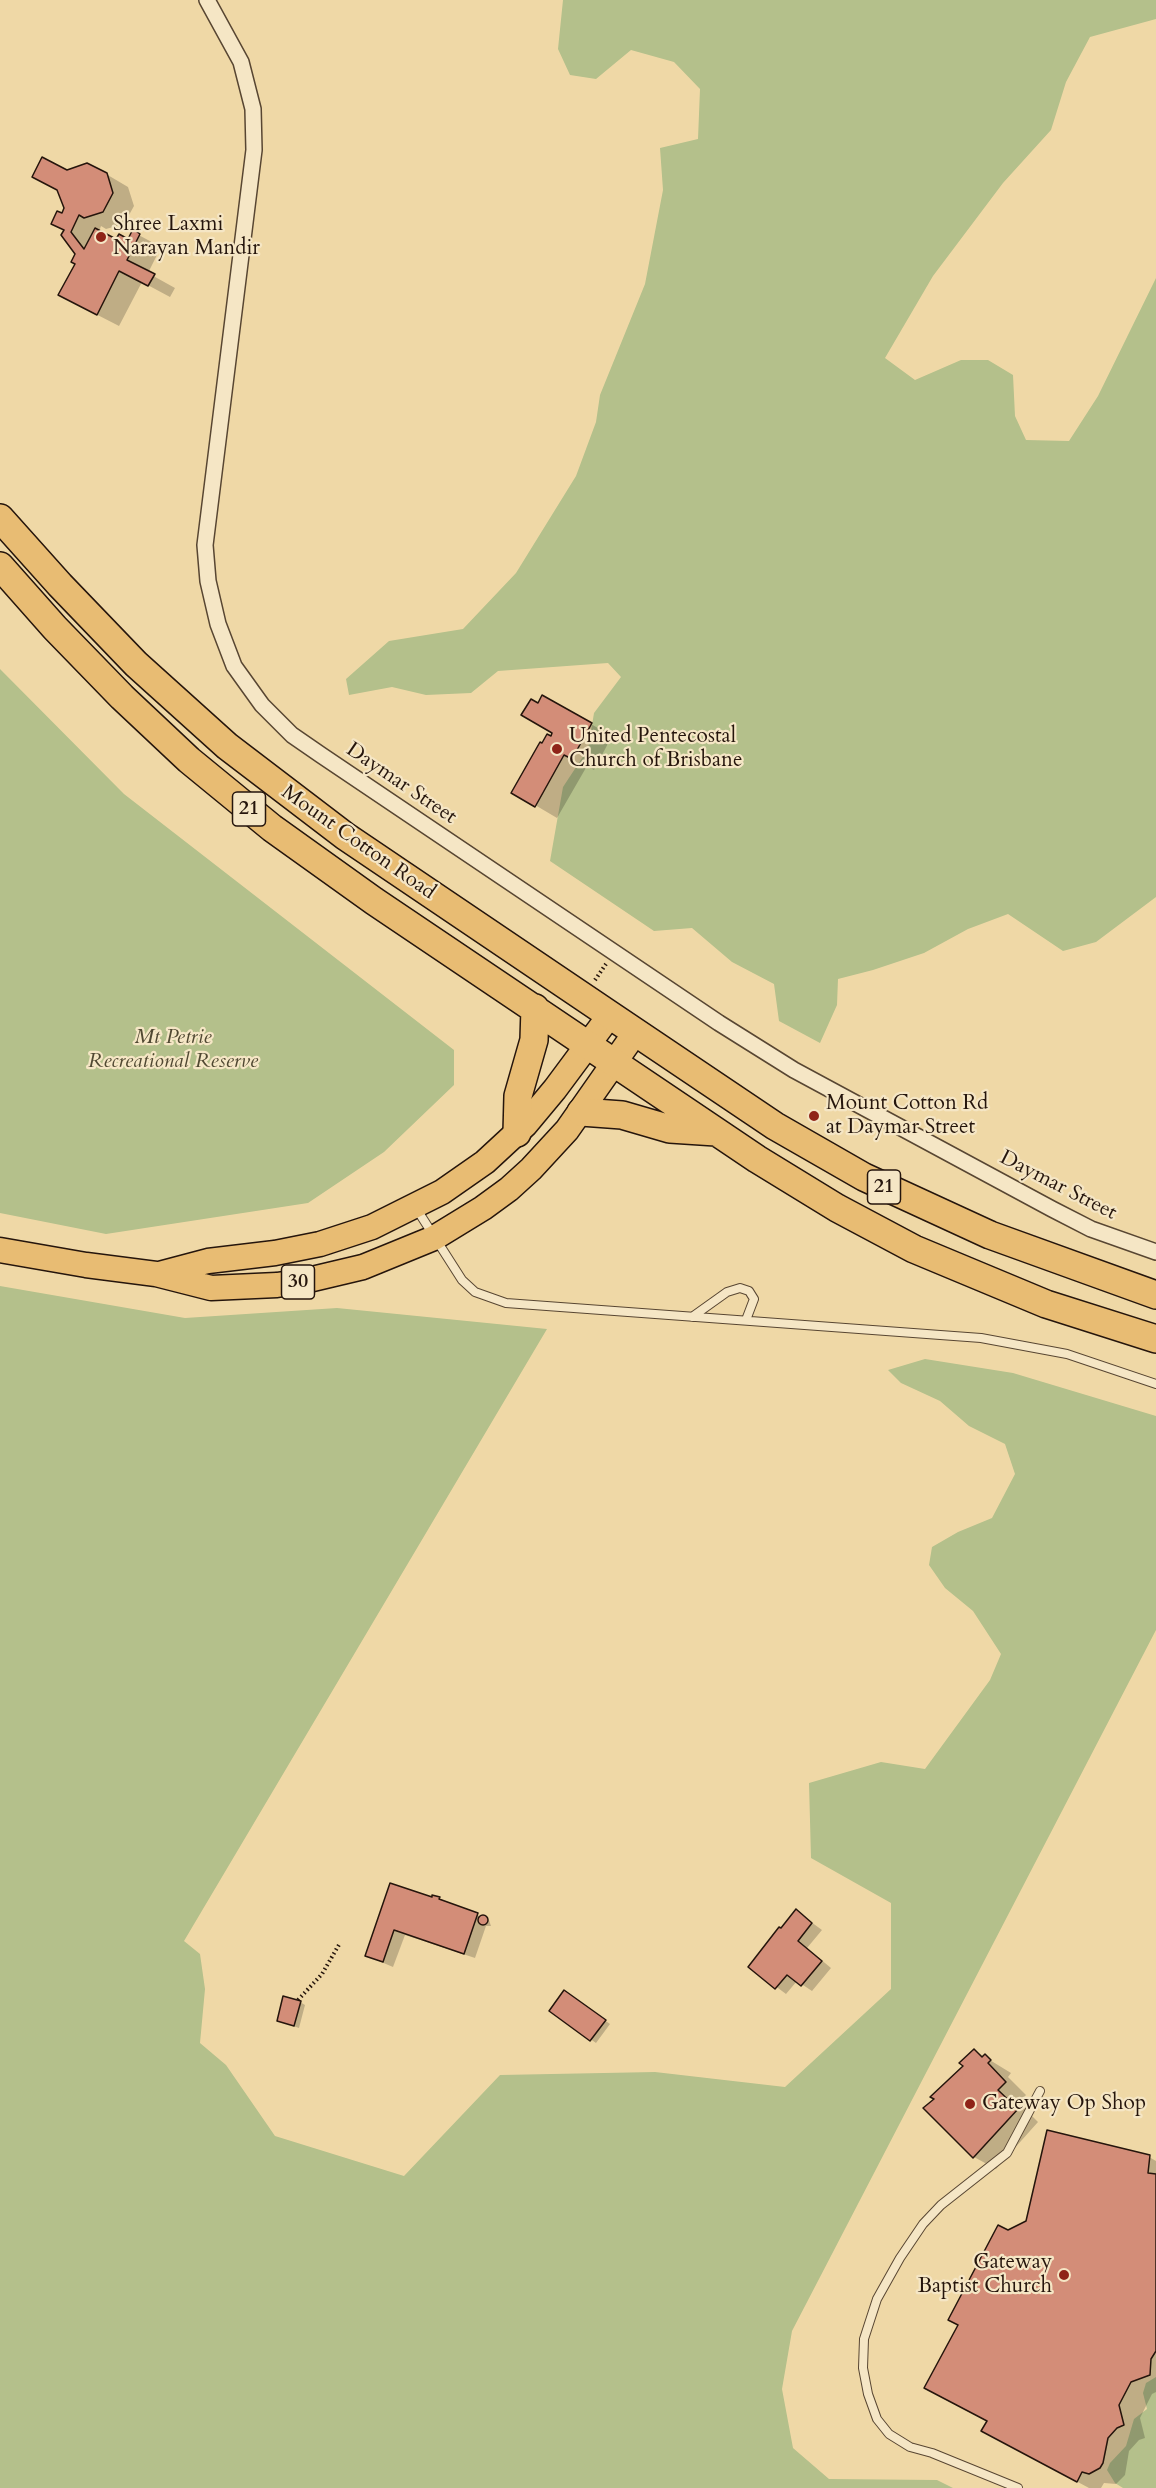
<!DOCTYPE html>
<style>
body{margin:0}
canvas{display:block;background:#efd8a6}
</style>
<canvas width="1156" height="2488"></canvas>
<script>
const ctx = document.querySelector('canvas').getContext('2d');
ctx.lineJoin = 'round';
function fillPath(path, color) {
  ctx.fillStyle = color;
  ctx.fill(path, 'evenodd');
}
function poly(rows) {
  const path = new Path2D();
  for (const r of rows) {
    if (r.length === 3) {
      path.moveTo(r[0] + r[2], r[1]);
      path.arc(r[0], r[1], r[2], 0, 2 * Math.PI);
      continue;
    }
    path.moveTo(r[0], r[1]);
    for (let i = 2; i < r.length; i += 2) path.lineTo(r[i], r[i + 1]);
  }
  return path;
}
function stroke(path, color, width, dash) {
  ctx.strokeStyle = color;
  ctx.lineWidth = width;
  ctx.lineCap = dash ? 'butt' : 'round';
  ctx.setLineDash(dash || []);
  ctx.stroke(path);
}
function write(font, color, halo, rows, align = 'center') {
  ctx.font = font + ' Cardo,serif';
  ctx.lineWidth = 4.5;
  ctx.setLineDash([]);
  ctx.textBaseline = 'middle';
  ctx.strokeStyle = halo;
  ctx.fillStyle = color;
  for (const [text, x, y, turn = 0] of rows) {
    ctx.save();
    ctx.translate(x, y);
    ctx.rotate((+turn || 0) * Math.PI / 180);
    ctx.textAlign = isNaN(turn) ? turn : align;
    if (halo) ctx.strokeText(text, 0, 0);
    ctx.fillText(text, 0, 0);
    ctx.restore();
  }
}
fillPath(poly([
 [563,0,1156,0,1156,19,1090,37,1066,82,1051,130,1003,183,933,276,885,358,915,380,961,360,988,360,1013,375,1015,416,1026,440,1069,441,1098,396,1156,278,1156,897,1096,942,1063,951,1008,914,968,929,924,953,873,970,838,979,837,1005,820,1043,779,1021,774,984,732,962,692,928,654,931,550,861,563,787,588,749,594,713,621,677,608,663,498,671,471,693,426,695,392,687,349,695,346,679,389,641,463,629,516,573,576,476,596,422,600,395,645,284,663,190,660,148,698,139,700,89,674,62,631,50,596,79,570,75,558,49],
 [0,669,124,794,454,1050,454,1085,384,1152,308,1203,106,1234,0,1213],
 [0,1286,185,1318,337,1308,547,1329,184,1941,200,1954,205,1989,200,2043,226,2065,275,2136,404,2176,500,2075,655,2072,785,2087,891,1989,891,1903,811,1858,809,1783,881,1762,925,1769,990,1680,1001,1654,973,1611,945,1588,929,1565,932,1547,958,1532,992,1518,1015,1474,1005,1444,969,1426,940,1401,901,1383,888,1370,925,1359,1013,1373,1156,1416,1156,1630,792,2331,782,2389,793,2448,829,2479,937,2480,953,2488,0,2488],
 [1156,2377,1156,2488,1123,2488,1115,2483,1107,2470,1110,2463,1126,2446,1134,2419,1147,2409,1143,2393,1146,2383]
]), '#b4c08b');
fillPath(poly([
 [67,172,106,174,128,187,134,206,124,224,106,229,101,226,99,232,117,241,129,241,133,232,161,247,148,273,175,288,170,297,142,282,119,326,82,307,77,254,65,230,62,215,66,208],
 [543,697,612,736,594,770,587,766,557,818,513,792,554,733,539,705],
 [391,1884,433,1899,433,1897,439,1899,489,1920,491,1926,486,1926,475,1958,405,1935,393,1967,367,1956],
 [796,1911,822,1930,807,1948,831,1968,812,1991,797,1981,786,1994,750,1967],
 [570,1995,610,2024,596,2043,551,2011],
 [300,2002,305,2005,299,2028,278,2021],
 [975,2051,1011,2073,1008,2077,1026,2095,1019,2103,1038,2122,996,2169,974,2157,936,2099,965,2066],
 [1149,2157,1156,2161,1156,2392,1152,2394,1140,2418,1145,2438,1139,2440,1129,2451,1125,2475,1116,2484,1104,2483,1101,2488,1089,2488,1005,2443,988,2422,1008,2232]
]), '#0003');
const building = poly([
 [42,157,67,170,87,163,107,173,113,193,103,212,84,218,79,215,71,232,84,249,95,228,116,239,119,234,128,239,133,229,140,234,127,260,155,274,148,286,119,271,97,315,58,295,75,264,71,262,75,254,61,235,64,230,51,224,57,211,62,213,64,208,57,190,32,177,42,157],
 [542,695,592,723,572,759,564,755,535,807,511,793,540,742,542,743,547,734,551,736,552,733,521,715,531,699,538,703,542,695],
 [390,1883,432,1897,432,1895,440,1897,439,1899,478,1913,464,1954,394,1930,383,1962,365,1956,390,1883],
 [796,1909,812,1923,798,1941,822,1961,801,1986,787,1975,775,1989,748,1967,779,1927,781,1928,796,1909],
 [483,1920,5],
 [564,1990,606,2020,590,2041,549,2011,564,1990],
 [283,1996,301,2001,294,2026,277,2021,283,1996],
 [974,2049,982,2057,985,2054,991,2060,988,2063,1006,2082,998,2090,1018,2109,973,2158,923,2108,934,2099,930,2097,963,2066,959,2063,974,2049],
 [1047,2130,1150,2155,1148,2173,1156,2174,1156,2351,1151,2359,1150,2375,1131,2382,1119,2405,1124,2425,1117,2428,1108,2438,1103,2463,1100,2468,1089,2474,1082,2472,1077,2482,981,2431,987,2421,924,2388,958,2325,948,2320,998,2225,1008,2230,1026,2221,1047,2130]
]);
fillPath(building, '#d38d78');
stroke(building, '#25150c', 1.5);
const lane = poly([
 [416,1208,462,1280,475,1292,506,1303,981,1338,1067,1354,1156,1384],
 [692,1317,727,1292,740,1288,749,1291,754,1299,746,1320],
 [1018,2488,932,2453,910,2447,889,2434,877,2419,868,2394,863,2368,864,2339,877,2299,900,2258,923,2224,941,2205,1007,2153,1040,2091]
]);
const street = poly([
 [207,0,241,62,253,109,254,150,205,545,208,581,218,624,234,666,262,705,292,735,321,755,719,1023,794,1070,1052,1209,1091,1229,1156,1252]
]);
const primary = poly([
 [0,1250,86,1265,156,1274,211,1288,277,1285,304,1281,363,1267,434,1238,483,1208,509,1189,531,1169,567,1130,635,1033],
 [159,1274,208,1261,275,1253,320,1244,372,1227,442,1192,485,1162,525,1125,555,1089,610,1015]
]);
const highway = poly([
 [0,518,60,585,136,664,227,746,345,836,610,1015,775,1126,864,1177,990,1235,1156,1295],
 [0,566,55,628,122,697,189,760,272,828,374,901,757,1159,837,1208,914,1249,1046,1304,1156,1339],
 [581,1112,622,1115,670,1129,716,1132],
 [517,1133,518,1096,534,1040,535,1008]
]);
stroke(lane, '#584632', 10);
stroke(street, '#584632', 18);
stroke(primary, '#25150c', 27);
stroke(highway, '#25150c', 30);
stroke(poly([
 [595,980,606,964],
 [298,2000,322,1974,340,1943]
]), '#25150c', 4, [1.5, 3]);
stroke(lane, '#f5e6c5', 8);
stroke(street, '#f5e6c5', 15);
stroke(primary, '#e8bc73', 24);
stroke(highway, '#e8bc73', 27);
for (const [x, y, r, color] of [
 [101,237,6,"#8f2418"],
 [557,749,6,"#8f2418"],
 [814,1116,6,"#8f2418"],
 [970,2104,6,"#8f2418"],
 [1064,2275,6,"#8f2418"]
]) {
  const dot = new Path2D();
  dot.arc(x, y, r, 0, 2 * Math.PI);
  ctx.fillStyle = color;
  ctx.fill(dot);
  stroke(dot, '#f5e6c5', 2);
}
for (const [x, y, w] of [
 [249,809,33],
 [884,1187,33],
 [298,1282,33]
]) {
  const box = new Path2D();
  box.roundRect(x - w / 2, y - 17, w, 34, 4.5);
  ctx.fillStyle = '#f5e6c5';
  ctx.fill(box);
  stroke(box, '#25150c', 1.5);
}
write('bold 20px', '#25150c', null, [
 ["21",249,809],
 ["21",884,1187],
 ["30",298,1282]
]);
write('21px', '#25150c', '#f5e6c5', [
 ["Shree Laxmi",113,225],
 ["Narayan Mandir",113,249],
 ["United Pentecostal",569,737],
 ["Church of Brisbane",569,761],
 ["Mount Cotton Rd",826,1104],
 ["at Daymar Street",826,1128],
 ["Gateway Op Shop",982,2104],
 ["Gateway",1052,2263,"right"],
 ["Baptist Church",1052,2287,"right"]
], 'left');
write('21px', '#25150c', '#f5e6c5', [
 ["Daymar Street",401,784,34],
 ["Mount Cotton Road",358,843,35],
 ["Daymar Street",1058,1186,27]
]);
write('italic 21px', '#504832', '#f5e6c5', [
 ["Mt Petrie",173,1038],
 ["Recreational Reserve",173,1062]
]);
</script>
